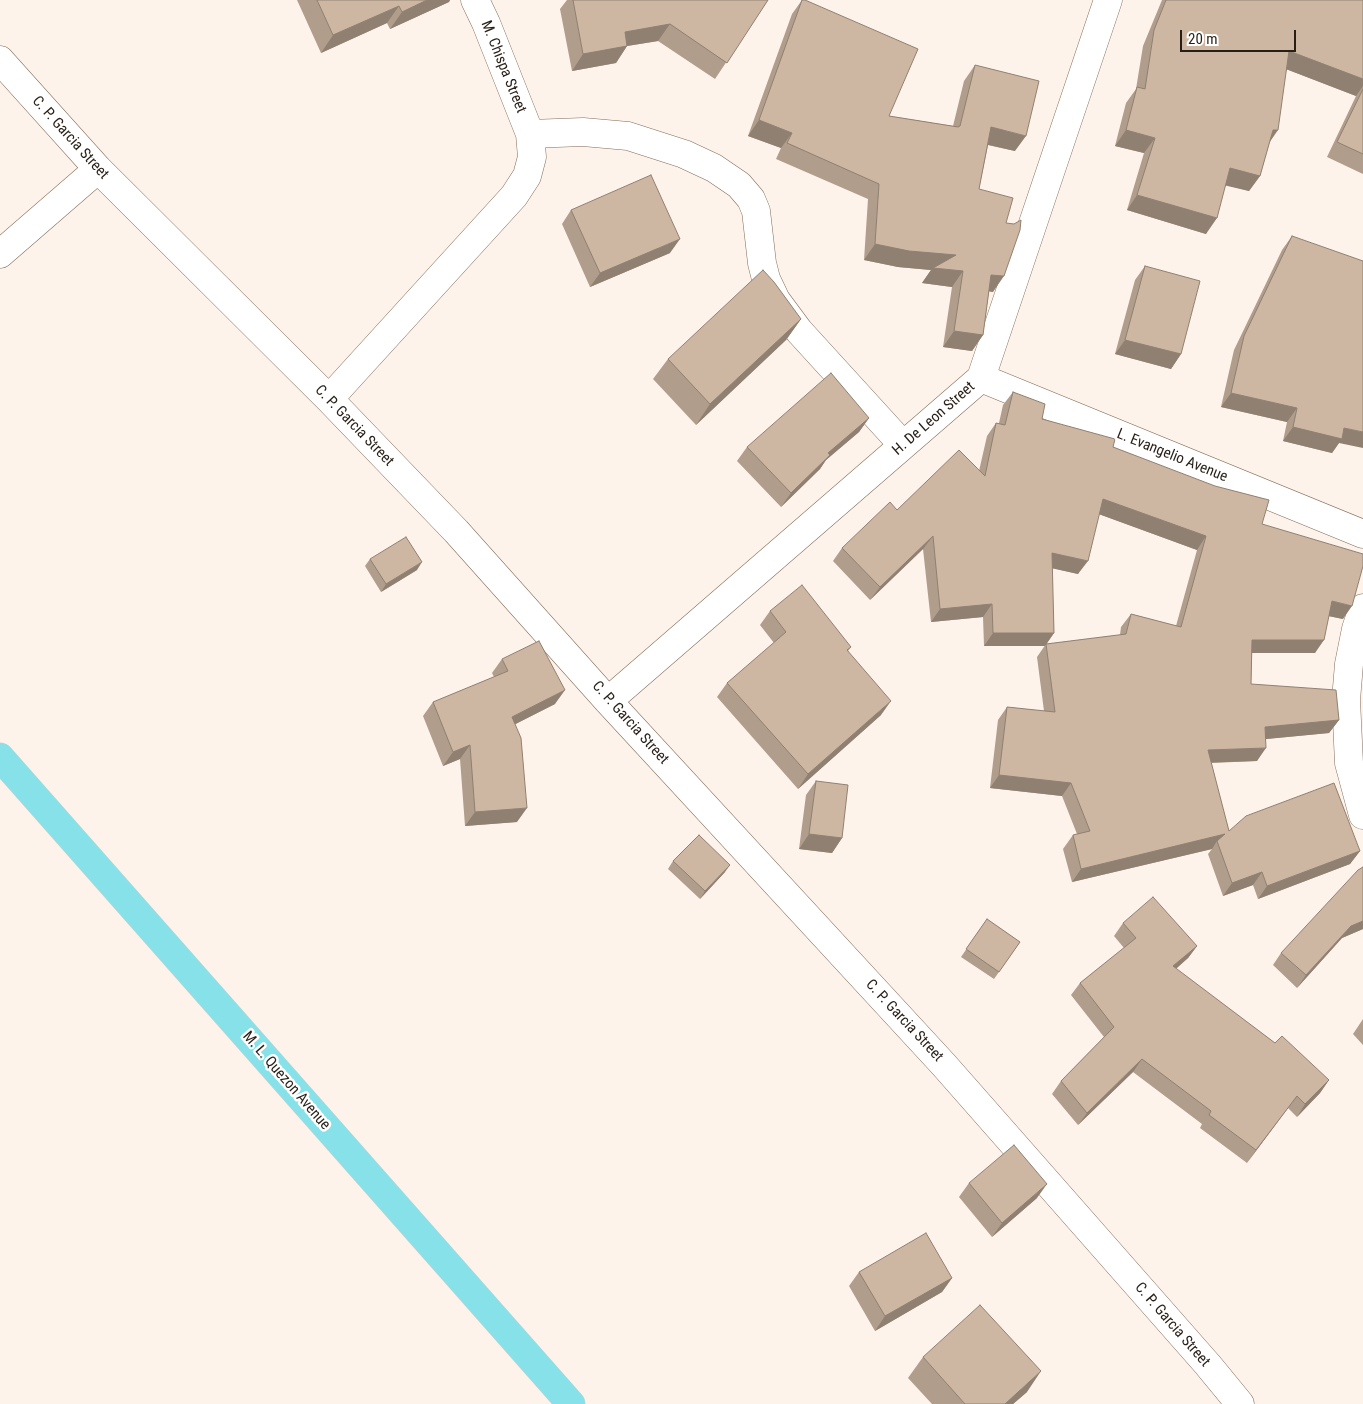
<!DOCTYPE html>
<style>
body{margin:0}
#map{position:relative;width:1363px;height:1404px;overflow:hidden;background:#fdf3ea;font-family:"Roboto Condensed",sans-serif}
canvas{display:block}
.scale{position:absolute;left:1180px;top:30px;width:116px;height:22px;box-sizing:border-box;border:2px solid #271e16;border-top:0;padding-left:6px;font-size:15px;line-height:18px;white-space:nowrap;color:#271e16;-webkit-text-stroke:4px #fff;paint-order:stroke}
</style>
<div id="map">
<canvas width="1363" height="1404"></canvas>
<div class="scale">20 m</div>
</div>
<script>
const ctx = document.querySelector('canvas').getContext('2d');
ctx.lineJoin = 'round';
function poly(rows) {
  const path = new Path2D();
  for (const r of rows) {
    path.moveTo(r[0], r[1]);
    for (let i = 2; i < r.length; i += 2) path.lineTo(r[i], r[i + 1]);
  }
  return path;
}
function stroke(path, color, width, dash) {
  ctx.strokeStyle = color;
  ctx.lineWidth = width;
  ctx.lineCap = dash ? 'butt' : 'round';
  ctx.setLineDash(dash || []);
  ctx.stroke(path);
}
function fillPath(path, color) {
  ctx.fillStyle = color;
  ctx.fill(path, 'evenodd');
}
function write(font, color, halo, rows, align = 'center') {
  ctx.font = font + ' "Roboto Condensed",sans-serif';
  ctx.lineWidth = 5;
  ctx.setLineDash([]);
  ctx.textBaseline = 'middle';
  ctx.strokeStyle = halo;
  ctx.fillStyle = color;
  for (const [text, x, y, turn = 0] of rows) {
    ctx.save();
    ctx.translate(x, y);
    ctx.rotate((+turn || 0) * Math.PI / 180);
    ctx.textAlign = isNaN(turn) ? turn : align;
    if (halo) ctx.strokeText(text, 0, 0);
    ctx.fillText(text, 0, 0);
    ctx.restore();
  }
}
const minor = poly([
 [0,60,98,169,329,399,456,531,608,701,944,1065,1208,1365,1240,1404],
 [530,134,583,132,628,136,684,154,714,168,739,185,751,199,756,211,762,263,766,279,776,300,799,331,903,445],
 [0,254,98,169],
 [981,378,1363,534],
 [329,399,514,196,527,176,532,157,530,134,486,23,475,0],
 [1363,608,1356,629,1349,664,1346,700,1349,763,1363,815],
 [608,701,981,378,1108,0]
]);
const major = poly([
 [0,757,571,1404]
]);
stroke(minor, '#836e5a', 29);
stroke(major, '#d4d2d0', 29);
stroke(minor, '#fff', 28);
stroke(major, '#87e1e8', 28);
fillPath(poly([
 [297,0,450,0,449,2,390,29,387,23,321,53],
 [567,0,768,0,715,79,658,41,627,46,616,63,572,71,560,9],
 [802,0,805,0,889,116,953,126,964,81,975,65,1015,151,988,145,979,189,1006,223,993,292,989,291,983,335,972,351,943,347,952,287,922,283,931,270,898,267,864,260,868,199,776,159,781,148,748,136,792,14],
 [1162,0,1363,0,1363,174,1327,157,1356,96,1286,69,1270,141,1260,176,1249,191,1226,185,1206,234,1127,210,1144,153,1115,146,1126,103,1136,89,1143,46],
 [571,210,670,253,590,287,562,224],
 [1292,236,1339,443,1332,453,1283,441,1287,422,1221,407,1234,350,1282,250],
 [1145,266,1181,354,1171,369,1115,354,1135,280],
 [801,319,786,340,696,425,653,379,668,359],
 [1013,392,1042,419,1113,447,1262,524,1343,619,1329,616,1315,653,1252,653,1251,684,1339,720,1329,733,1266,739,1257,761,1211,763,1229,831,1360,851,1350,864,1258,899,1253,885,1223,896,1208,854,1212,849,1072,882,1063,849,1073,835,1077,834,1062,796,990,788,998,720,1007,707,1044,711,1037,657,1046,644,1120,635,1121,627,1131,614,1176,626,1197,550,1099,514,1078,574,1052,568,1054,633,1045,646,984,646,983,617,931,622,923,549,870,600,833,561,842,548,897,510,979,471,987,436,996,423,999,423,1003,405],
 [869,418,859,432,826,460,820,469,781,507,737,461,747,447],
 [370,559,417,570,381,592,365,566],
 [770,611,851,647,848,651,881,715,798,789,717,697,727,683,774,643,760,625],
 [502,659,555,704,515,724,517,822,465,826,460,759,443,766,423,716,433,702,494,677,492,673],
 [816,781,842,838,832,853,799,849,806,795],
 [673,861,725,872,700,899,668,869],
 [1363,867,1363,929,1342,938,1297,988,1273,965,1281,953],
 [987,919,1020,942,994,979,961,957],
 [1123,923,1197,946,1188,958,1176,969,1275,1043,1329,1080,1320,1093,1297,1117,1288,1108,1247,1163,1200,1128,1202,1124,1133,1072,1078,1125,1052,1094,1061,1081,1104,1037,1071,995,1080,983,1124,948,1114,936],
 [1363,1019,1363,1045,1353,1034],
 [969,1183,1037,1198,992,1237,959,1197],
 [859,1272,952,1278,942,1292,875,1331,849,1286],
 [923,1357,1027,1392,1013,1404,932,1404,908,1378]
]), '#b19d8b');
fillPath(poly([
 [427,0,450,0,449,2,390,29,402,12],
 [399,6,387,23,321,53,333,35],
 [670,24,658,41,627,46,616,63,572,71,583,54,625,32],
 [1289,51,1363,79,1363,86,1356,96,1278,66],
 [759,120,792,133,781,148,748,136],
 [991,127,1026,136,1015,151,980,143],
 [1126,130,1155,138,1144,153,1115,146],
 [1273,130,1278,130,1267,146],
 [1230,168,1260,176,1249,191,1219,184],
 [1137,195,1217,218,1206,234,1127,210],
 [680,239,670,253,590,287,600,273],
 [875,244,956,255,963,271,952,287,922,283,931,270,898,267,864,260],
 [991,275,1004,276,993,292,980,290],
 [801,319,786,340,696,425,710,404],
 [954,331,983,335,972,351,943,347],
 [1125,340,1181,354,1171,369,1115,354],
 [1231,393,1297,408,1287,422,1221,407],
 [869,418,859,432,826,460,820,469,781,507,791,493,828,453],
 [1293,427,1344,428,1363,432,1363,448,1339,443,1332,453,1283,441],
 [1103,499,1206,536,1197,550,1093,512],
 [933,536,923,549,870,600,880,587],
 [1052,553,1088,561,1078,574,1042,566],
 [422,562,417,570,381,592,386,584],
 [1332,601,1352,606,1343,619,1323,615],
 [992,604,983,617,931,622,940,609],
 [993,633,1054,633,1045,646,984,646],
 [1252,640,1324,640,1315,653,1243,653],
 [565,690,555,704,502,731,512,717],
 [891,701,881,715,798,789,808,774],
 [1339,720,1329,733,1256,740,1265,727],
 [470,745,460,759,443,766,453,752],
 [1266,748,1257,761,1198,763,1208,750],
 [999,775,1071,783,1062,796,990,788],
 [527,808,517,822,465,826,475,812],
 [809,834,842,838,832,853,799,849],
 [1225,834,1217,841,1212,849,1072,882,1081,869],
 [1360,851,1350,864,1258,899,1267,886],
 [730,865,725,872,700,899,705,891],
 [1262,872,1253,885,1223,896,1232,883],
 [1363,921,1363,929,1342,938,1297,988,1306,975,1351,926],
 [1197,946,1188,958,1164,979,1173,966],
 [1142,1059,1133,1072,1078,1125,1087,1113],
 [1329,1080,1320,1093,1297,1117,1305,1104],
 [1297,1096,1288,1108,1247,1163,1256,1150],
 [1047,1184,1037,1198,992,1237,1002,1223],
 [952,1278,942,1292,875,1331,885,1316],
 [1041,1371,1027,1392,1013,1404,1005,1404]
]), '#908071');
const building = poly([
 [317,0,427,0,402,12,399,6,333,35,317,0],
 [573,0,768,0,727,63,670,24,625,32,627,46,583,54,573,0],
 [802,0,805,0,918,49,889,116,958,127,960,126,975,65,1039,81,1026,136,991,127,979,189,1013,198,1006,223,1014,224,1021,220,1020,230,1004,276,991,275,983,335,954,331,963,271,933,268,956,255,909,251,875,244,879,184,787,143,792,133,759,120,802,0],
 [1166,0,1363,0,1363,79,1289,51,1278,130,1273,130,1260,176,1230,168,1217,218,1137,195,1155,138,1126,130,1137,87,1145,89,1154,30,1166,0],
 [1363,89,1363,154,1337,142,1363,89],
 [651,175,680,239,600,273,571,210,651,175],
 [1292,236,1363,261,1363,432,1344,428,1342,439,1293,427,1297,408,1231,393,1244,336,1292,236],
 [1145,266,1200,281,1181,354,1125,340,1145,266],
 [763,270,774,282,801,319,710,404,668,359,763,270],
 [831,373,869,418,828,453,830,455,791,493,747,447,831,373],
 [1013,392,1045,404,1042,419,1115,439,1113,447,1215,486,1269,500,1262,524,1363,554,1363,566,1352,606,1332,601,1324,640,1252,640,1251,684,1336,690,1339,720,1265,727,1266,748,1208,750,1229,831,1246,816,1334,783,1360,851,1267,886,1262,872,1232,883,1217,841,1225,834,1081,869,1073,835,1090,831,1071,783,999,775,1007,707,1055,712,1046,644,1126,634,1131,614,1181,627,1206,536,1103,499,1088,561,1052,553,1054,633,993,633,992,604,940,609,933,536,880,587,842,548,890,502,897,510,959,450,985,476,996,423,1005,425,1013,392],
 [406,537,422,562,386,584,370,559,406,537],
 [802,585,851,647,847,650,891,701,808,774,727,683,786,632,770,611,802,585],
 [539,641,565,690,512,717,521,738,527,808,475,812,470,745,453,752,433,702,508,671,502,659,539,641],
 [816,781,848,785,842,838,809,834,816,781],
 [699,835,730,865,705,891,673,861,699,835],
 [1363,867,1363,921,1351,926,1306,975,1281,953,1358,870,1363,867],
 [1153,897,1197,946,1173,966,1275,1043,1282,1036,1329,1080,1305,1104,1297,1096,1256,1150,1209,1115,1211,1111,1142,1059,1087,1113,1061,1081,1114,1027,1080,983,1136,938,1123,923,1153,897],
 [987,919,1020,942,999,972,966,949,987,919],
 [1014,1145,1047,1184,1002,1223,969,1183,1014,1145],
 [926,1233,952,1278,885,1316,859,1272,926,1233],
 [980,1305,1041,1371,1005,1404,965,1404,923,1357,980,1305]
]);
fillPath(building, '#ceb7a2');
stroke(building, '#908071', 1);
write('15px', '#271e16', '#fff', [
 ["M. Chispa Street",503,67,68],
 ["C. P. Garcia Street",70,138,48],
 ["H. De Leon Street",934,419,-41],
 ["C. P. Garcia Street",354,426,46],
 ["L. Evangelio Avenue",1172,456,22],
 ["C. P. Garcia Street",630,723,48],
 ["C. P. Garcia Street",904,1021,47],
 ["M. L. Quezon Avenue",286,1081,49],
 ["C. P. Garcia Street",1172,1325,49]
]);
</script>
